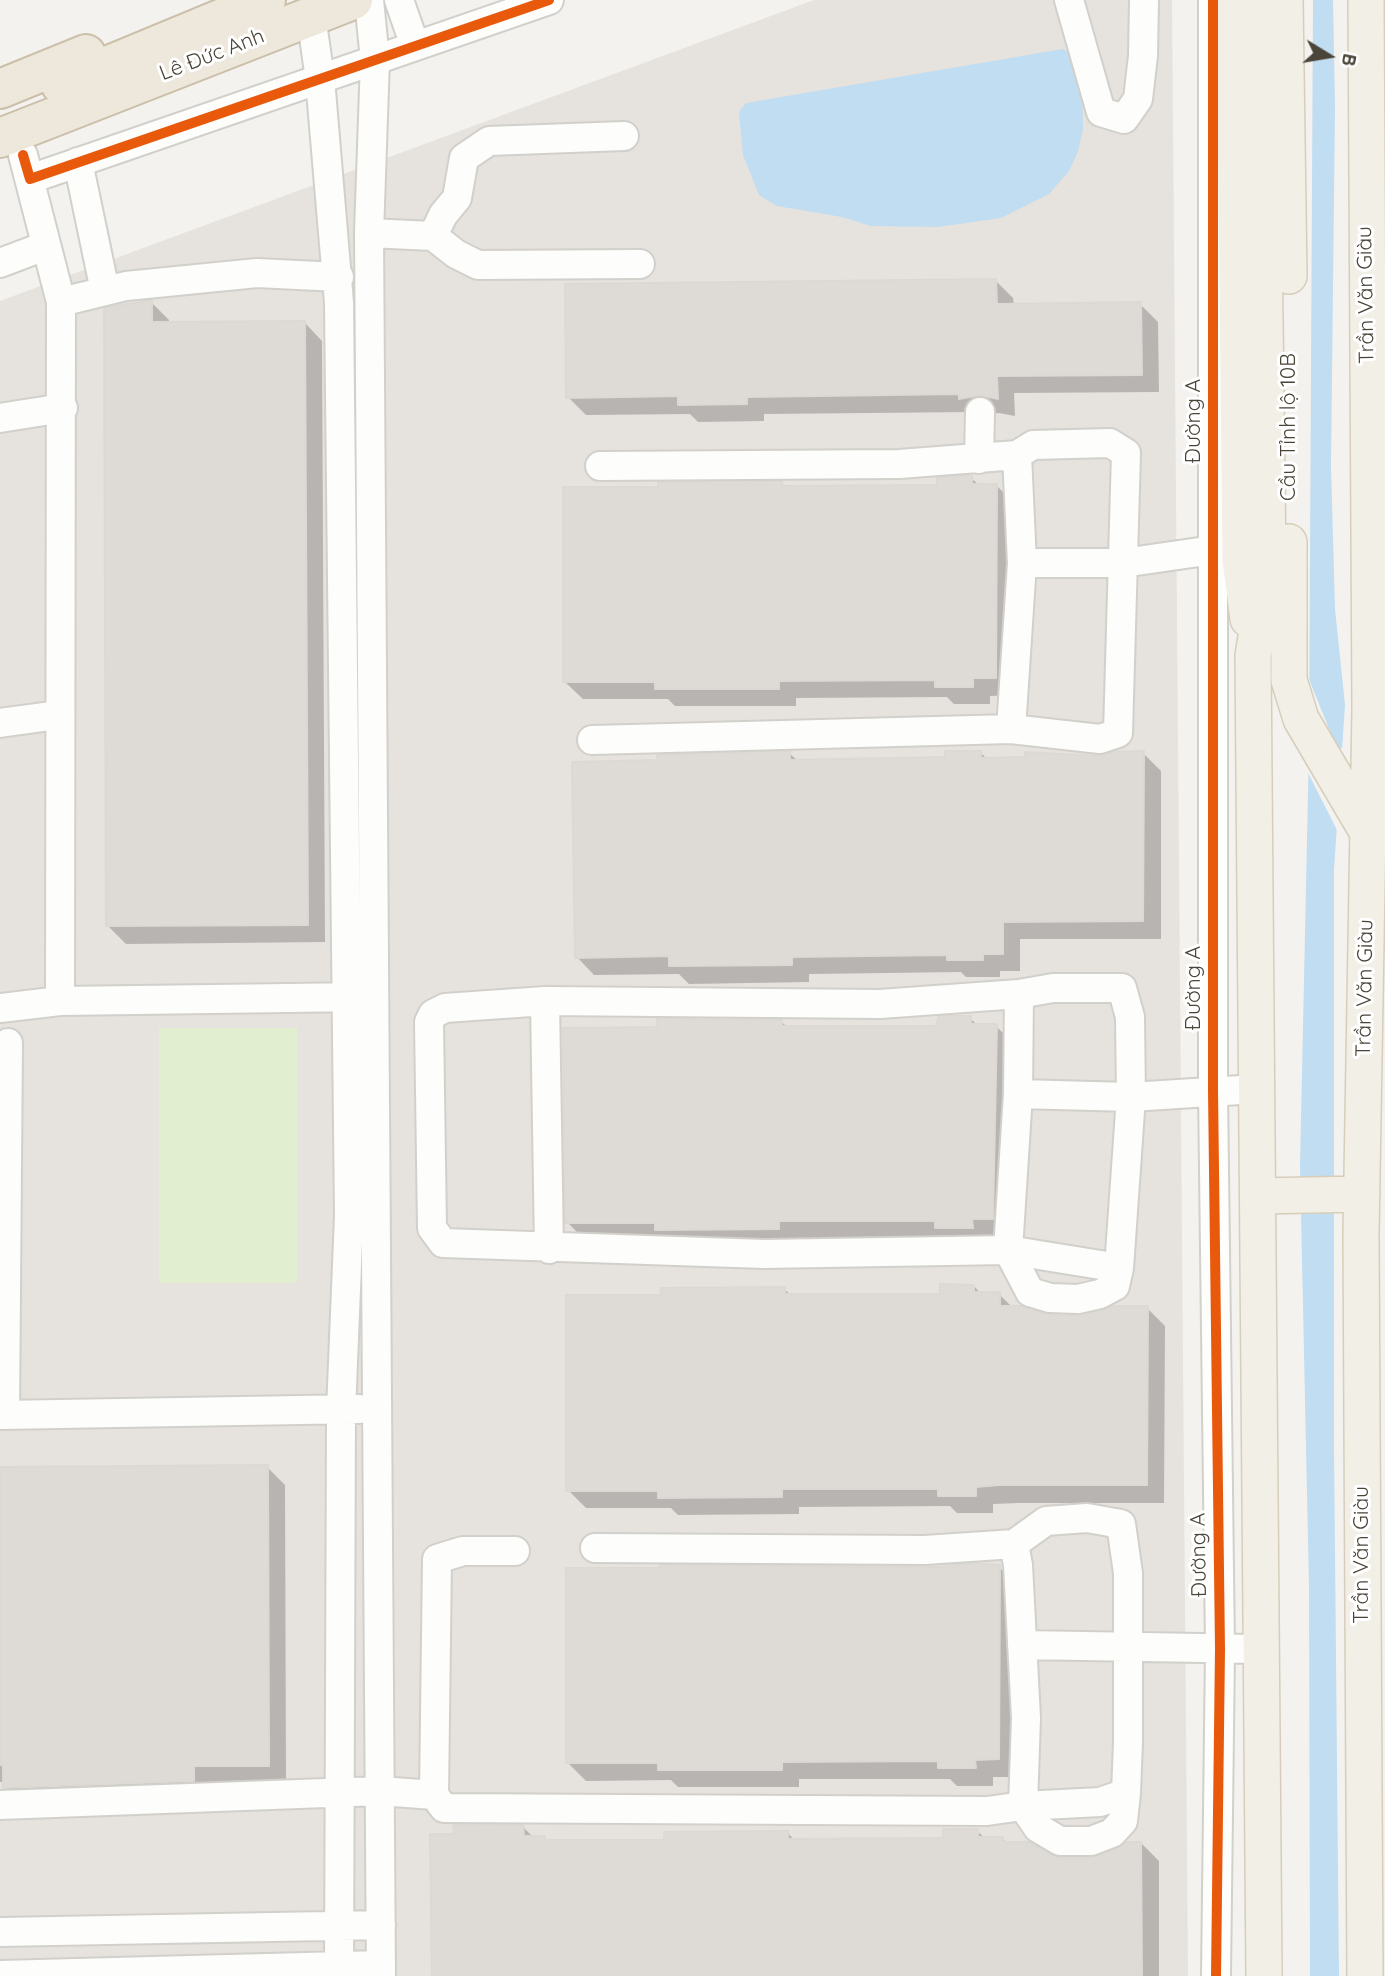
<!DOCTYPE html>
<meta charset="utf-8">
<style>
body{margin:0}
#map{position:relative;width:1385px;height:1976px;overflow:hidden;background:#f4f2ee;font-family:Quicksand,sans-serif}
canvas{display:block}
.north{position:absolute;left:1294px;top:21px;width:70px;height:70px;-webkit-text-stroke:5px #fff;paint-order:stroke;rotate:101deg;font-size:19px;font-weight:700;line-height:28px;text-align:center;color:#4b4439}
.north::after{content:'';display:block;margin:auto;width:24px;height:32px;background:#4b4439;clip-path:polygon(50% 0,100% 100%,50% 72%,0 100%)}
</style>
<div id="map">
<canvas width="1385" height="1976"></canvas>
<div class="north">B</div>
</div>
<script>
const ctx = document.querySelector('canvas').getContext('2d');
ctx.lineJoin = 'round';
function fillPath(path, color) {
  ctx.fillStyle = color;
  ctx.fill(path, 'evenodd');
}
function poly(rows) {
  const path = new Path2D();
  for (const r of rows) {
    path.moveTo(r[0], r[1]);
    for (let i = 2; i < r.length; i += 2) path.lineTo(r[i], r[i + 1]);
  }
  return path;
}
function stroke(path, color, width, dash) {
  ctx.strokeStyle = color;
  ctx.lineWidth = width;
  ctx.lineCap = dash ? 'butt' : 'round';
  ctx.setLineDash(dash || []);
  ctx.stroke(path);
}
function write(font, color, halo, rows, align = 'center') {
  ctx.font = font + ' Quicksand,sans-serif';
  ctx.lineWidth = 6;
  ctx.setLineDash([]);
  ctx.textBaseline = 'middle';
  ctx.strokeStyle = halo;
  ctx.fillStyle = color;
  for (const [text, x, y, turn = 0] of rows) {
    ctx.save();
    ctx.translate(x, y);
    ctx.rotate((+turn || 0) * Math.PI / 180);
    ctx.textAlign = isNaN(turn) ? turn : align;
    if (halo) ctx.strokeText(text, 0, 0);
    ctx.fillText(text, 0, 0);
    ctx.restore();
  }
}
fillPath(poly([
 [814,0,1172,0,1188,1976,0,1976,0,301]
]), '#e6e2de');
fillPath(poly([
 [159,1028,297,1028,297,1283,159,1283]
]), '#e1eecf');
fillPath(poly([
 [1313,0,1333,0,1335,107,1331,466,1335,609,1345,705,1334,870,1334,1447,1339,1976,1310,1976,1309,1587,1300,1166,1309,746],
 [1063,49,1077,58,1082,79,1083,130,1078,151,1069,171,1049,194,1001,218,938,227,871,226,842,217,777,206,759,195,743,155,739,112,746,103]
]), '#c0ddf1');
fillPath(poly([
 [1306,672,1336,746,1346,750,1340,836,1305,767]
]), '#f4f2ee');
fillPath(poly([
 [996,281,1013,298,1014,305,1140,304,1158,322,1159,392,1014,393,1015,416,999,413,978,416,973,412,764,414,764,421,698,422,690,414,586,415,568,397],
 [151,302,169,320,169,324,305,323,322,341,325,942,126,944,108,926],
 [971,478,979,485,996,485,1014,503,1013,695,990,696,990,704,954,704,947,697,796,698,796,706,675,706,668,699,583,699,565,682,659,489,782,483,786,488,938,487],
 [980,752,987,759,1143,753,1161,771,1161,939,1020,939,1020,971,1000,971,1000,977,966,977,961,972,809,974,809,982,689,984,679,974,594,975,577,957,659,762,789,753,798,761,947,759],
 [970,1018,978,1026,996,1026,1014,1044,1011,1236,990,1236,990,1245,947,1238,796,1238,796,1247,585,1240,567,1222,659,1029,781,1021,788,1028,938,1028],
 [974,1286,981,1294,999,1294,1013,1308,1049,1316,1078,1317,1147,1308,1165,1326,1164,1503,1018,1503,993,1504,993,1513,957,1513,950,1506,799,1507,799,1514,678,1515,671,1508,586,1508,568,1490,662,1297,784,1289,792,1296,941,1296],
 [267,1467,285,1485,286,1783,23,1805,5,1788,5,1782,0,1782,0,1469],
 [999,1567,1017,1585,1016,1777,993,1777,993,1786,957,1786,950,1779,799,1779,799,1787,678,1787,671,1780,586,1781,568,1763],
 [523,1827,533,1837,544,1837,549,1842,666,1841,788,1833,795,1841,945,1840,977,1831,985,1838,1002,1838,1008,1844,1060,1859,1097,1858,1141,1843,1159,1861,1159,1976,434,1976,456,1836]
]), '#0003');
const building = poly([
 [996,279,997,304,1141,302,1142,375,997,376,998,399,980,395,959,399,959,394,747,397,747,404,678,405,678,396,566,398,565,284,996,279],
 [152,300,152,322,305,321,308,925,106,926,104,308,152,300],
 [961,476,972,476,972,484,997,484,996,678,973,678,973,687,935,687,935,680,779,681,779,689,655,689,655,682,563,682,563,487,658,487,658,482,782,481,782,486,937,485,937,478,961,476],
 [790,751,790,760,945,757,945,751,981,751,981,758,1025,757,1025,752,1099,756,1115,752,1144,751,1143,921,1003,922,1003,954,983,954,983,960,947,960,947,955,792,957,792,965,669,966,669,956,575,958,572,762,657,760,657,755,790,751],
 [939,1016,971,1016,971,1024,997,1024,993,1219,972,1219,973,1228,935,1228,935,1221,779,1221,779,1229,655,1230,655,1223,565,1223,563,1028,657,1027,657,1019,782,1020,782,1026,936,1026,939,1016],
 [940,1284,974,1285,974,1292,1000,1292,1000,1306,1022,1306,1049,1315,1078,1316,1112,1306,1148,1306,1147,1485,999,1485,976,1487,976,1496,938,1496,938,1489,782,1489,782,1497,658,1498,658,1491,566,1491,566,1295,661,1295,661,1288,785,1287,785,1294,940,1294,940,1284],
 [268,1465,269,1766,194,1766,194,1781,3,1788,3,1765,0,1765,0,1467,268,1465],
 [974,1563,1000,1565,999,1759,975,1760,976,1768,938,1768,938,1761,782,1762,782,1770,658,1770,658,1763,566,1763,566,1568,660,1568,660,1565,939,1567,974,1563],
 [453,1825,523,1825,524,1836,545,1836,545,1840,664,1840,664,1832,788,1831,788,1839,943,1838,943,1829,978,1829,978,1837,1003,1837,1003,1842,1029,1842,1060,1858,1096,1857,1127,1842,1141,1842,1142,1976,432,1976,430,1834,454,1834,453,1825]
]);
fillPath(building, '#dedbd6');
stroke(building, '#dcd9d4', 2);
const minor = poly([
 [369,0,375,60,369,233,381,1976],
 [399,0,415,46],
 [1069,0,1101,112,1124,119,1138,99,1143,56,1144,0],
 [1213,0,1213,1090,1220,1649,1216,1976],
 [311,16,320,79,339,303,349,1216,341,1411,339,1976],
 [23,155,61,302,60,1001],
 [78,162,105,291],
 [30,179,549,0],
 [369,233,433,236,456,254,478,265,640,264],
 [433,236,443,215,457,198,464,158,489,141,624,136],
 [0,263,45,246],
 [61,302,126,286,257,273,339,277],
 [0,418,63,408],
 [979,459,980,412],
 [1022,563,1123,563,1213,550],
 [0,723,58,715],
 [1011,729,1022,563,1017,455],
 [592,740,1011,729,1100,739,1118,733,1126,453,1110,443,1033,445,1017,455,899,464,600,466],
 [545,1001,549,1249],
 [0,1008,60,1001,364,997],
 [1018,1094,1008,1250,1030,1292,1050,1298,1078,1299,1100,1294,1115,1286,1119,1268,1131,1097,1130,1017,1122,988,1053,988,1019,994],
 [1119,1268,1008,1250,764,1254,443,1243,432,1228,429,1022,433,1014,445,1008,545,1001,880,1004,1019,994,1018,1094,1131,1097,1256,1089],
 [0,1415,359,1409],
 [5,1415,8,1043],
 [595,1548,925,1550,1014,1544,1046,1521,1087,1518,1121,1524,1128,1573,1128,1742,1126,1793,1123,1821,1112,1833,1091,1841,1060,1841,1038,1828,1023,1806,1100,1802,1126,1793],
 [1022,1645,1263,1649],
 [434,1795,444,1808,987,1811,1023,1806,1026,1718,1018,1565,1014,1544],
 [0,1805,380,1791,434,1795,437,1559,463,1551,515,1551],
 [0,1932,381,1925],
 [0,1975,381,1965]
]);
const major = poly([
 [1234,0,1240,560,1248,619],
 [1261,0,1268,561,1253,656,1264,1976],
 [1285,0,1289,276],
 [1289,542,1289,680,1301,719,1368,833],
 [1259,1196,1362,1194],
 [1365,1976,1361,1234,1370,709,1366,0]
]);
const highway = poly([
 [61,85,266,0],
 [0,89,86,54],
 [0,138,353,0]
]);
stroke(minor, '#d2d0cb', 32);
stroke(major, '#d6cebb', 38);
stroke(highway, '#ccbfa9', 42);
stroke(minor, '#fdfdfc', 28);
stroke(major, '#f2efe6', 35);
stroke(highway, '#ede8db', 38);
stroke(poly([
 [1213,0,1213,1090,1220,1649,1216,1976],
 [23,155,30,179,549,0]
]), '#e8590c', 10);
write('21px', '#4b4439', '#fff', [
 ["Lê Đức Anh",212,55,-21],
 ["Trần Văn Giàu",1366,295,-91],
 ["Đường A",1194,421,-90],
 ["Cầu Tỉnh lộ 10B",1289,427,-90],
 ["Đường A",1194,988,-90],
 ["Trần Văn Giàu",1365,988,-89],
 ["Đường A",1199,1555,-91],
 ["Trần Văn Giàu",1362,1555,-90]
]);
</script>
